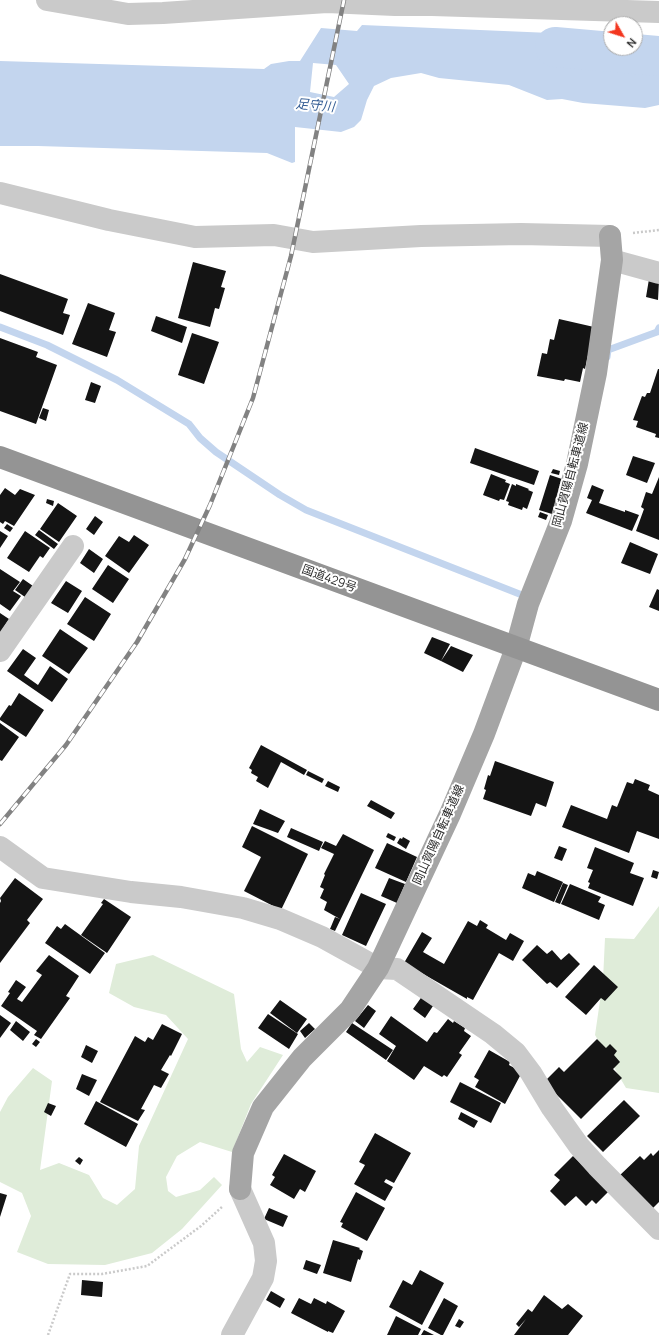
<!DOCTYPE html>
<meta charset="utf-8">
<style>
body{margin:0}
#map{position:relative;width:659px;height:1335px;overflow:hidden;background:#fff;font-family:Manrope,sans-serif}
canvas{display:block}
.north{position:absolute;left:603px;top:16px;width:40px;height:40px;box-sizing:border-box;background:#fff;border:1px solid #ababab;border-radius:50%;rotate:129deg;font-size:11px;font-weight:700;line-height:16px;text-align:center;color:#2d2d2d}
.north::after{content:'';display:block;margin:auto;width:14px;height:18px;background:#f3361f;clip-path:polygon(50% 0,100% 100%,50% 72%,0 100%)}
</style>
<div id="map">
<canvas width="659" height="1335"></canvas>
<div class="north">N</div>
</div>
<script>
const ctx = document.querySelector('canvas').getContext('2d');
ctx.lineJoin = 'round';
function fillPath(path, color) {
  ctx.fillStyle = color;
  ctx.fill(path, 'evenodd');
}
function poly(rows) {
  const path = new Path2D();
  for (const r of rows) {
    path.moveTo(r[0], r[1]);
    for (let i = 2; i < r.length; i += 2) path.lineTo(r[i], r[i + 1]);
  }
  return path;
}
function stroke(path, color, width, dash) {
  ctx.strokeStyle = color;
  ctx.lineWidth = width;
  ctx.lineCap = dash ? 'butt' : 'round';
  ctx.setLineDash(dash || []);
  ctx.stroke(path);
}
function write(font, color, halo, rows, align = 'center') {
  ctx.font = font + ' Manrope,"Noto Sans JP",sans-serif';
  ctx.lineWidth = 4;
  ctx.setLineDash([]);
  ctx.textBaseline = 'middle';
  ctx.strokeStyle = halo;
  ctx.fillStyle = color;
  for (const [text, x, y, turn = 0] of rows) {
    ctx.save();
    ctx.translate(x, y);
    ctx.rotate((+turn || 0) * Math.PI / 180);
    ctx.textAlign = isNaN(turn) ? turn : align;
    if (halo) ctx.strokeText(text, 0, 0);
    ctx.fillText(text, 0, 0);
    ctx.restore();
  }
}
fillPath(poly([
 [659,906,659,1093,626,1088,595,1035,603,980,605,938,634,939],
 [153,955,234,994,241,1049,247,1062,260,1047,283,1055,251,1104,232,1152,200,1142,177,1156,166,1177,168,1191,176,1197,200,1190,214,1177,222,1185,182,1229,152,1253,105,1265,48,1264,17,1252,31,1216,22,1193,0,1182,0,1112,8,1097,33,1068,52,1081,40,1170,59,1163,89,1175,103,1198,117,1205,135,1189,139,1146,188,1039,166,1015,134,1007,109,993,116,964]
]), '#dfecd9');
fillPath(poly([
 [362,25,598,35,609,37,611,38,611,48,612,48,608,56,613,62,630,65,649,63,659,57,659,105,645,108,583,103,562,99,547,100,509,85,439,78,421,73,391,78,374,86,367,100,361,120,354,127,341,132,295,127,295,162,292,163,267,153,38,146,0,146,0,61,264,69,271,64,289,61,300,61,321,28,357,31],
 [313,63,336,65,349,84,334,97,310,92]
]), '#c3d5ee');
stroke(poly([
 [0,327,47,345,117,380,189,424,200,438,216,452,280,495,306,510,522,595],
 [607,357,608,350,657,332,659,328]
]), '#c3d5ee', 7);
stroke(poly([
 [555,47,659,56]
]), '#c3d5ee', 40);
fillPath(poly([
 [193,262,226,271,221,287,225,288,219,309,215,308,210,327,178,318],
 [0,274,68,299,63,313,70,315,63,335,0,311],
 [649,279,659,281,658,300,646,297],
 [88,303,115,313,109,330,116,332,107,357,72,344],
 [156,316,187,327,182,343,151,331],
 [559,319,594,327,585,369,583,368,580,382,565,379,564,381,537,376,542,353,547,354,550,339,554,340],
 [192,333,219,342,204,384,178,375],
 [0,338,38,352,36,357,57,365,36,424,0,411],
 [658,369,659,369,659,438,655,437,656,434,636,427,638,421,633,420,642,396,645,397,647,393,650,393],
 [91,382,101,386,95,403,85,400],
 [43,408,49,410,46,421,39,418],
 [475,448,539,471,534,485,470,463],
 [633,456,655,463,647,483,626,475],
 [553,469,560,471,559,475,551,473],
 [491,474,506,480,505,482,510,484,504,500,500,499,499,501,483,495],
 [550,475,562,479,552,514,539,510],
 [659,477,659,540,636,531,644,509,641,507,646,492,652,494],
 [512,484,516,486,516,484,529,489,528,490,533,492,527,509,523,507,522,510,508,505,509,502,506,501],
 [592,485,604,490,599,503,625,512,625,510,639,515,632,531,586,513,592,500,587,498],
 [5,488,15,495,20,489,35,495,14,526,5,521,3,524,0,522,0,495],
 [47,499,54,501,53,506,46,503],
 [58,503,77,516,59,542,40,529],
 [540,512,548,515,546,520,538,517],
 [95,516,103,522,94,535,86,529],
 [7,524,13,528,10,532,4,528],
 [39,530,58,544,54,549,35,535],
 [0,531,8,536,0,548],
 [25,531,50,548,43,558,40,556,29,572,7,558],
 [134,535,149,545,129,573,105,556,119,536,129,542],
 [630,542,658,554,650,574,621,563],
 [89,549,103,559,94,573,80,563],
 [108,565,129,579,113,603,92,589],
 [0,569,20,582,13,591,21,596,10,611,0,604],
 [23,579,33,586,25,597,15,590],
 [66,581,82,591,68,613,51,603],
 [657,589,659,590,659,611,649,607],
 [85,597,111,614,94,641,67,624],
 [0,613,9,619,0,633],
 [60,629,88,648,69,674,42,656],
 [432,637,450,644,441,661,424,653],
 [451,646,473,655,463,672,441,661],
 [23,649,36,658,24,675,38,685,50,666,68,679,52,702,7,671],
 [19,693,44,710,26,737,0,720,0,718,9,705,11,706],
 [0,723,19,737,2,761,0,760],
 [261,745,307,770,304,775,281,762,268,788,256,781,258,777,251,773,252,770,249,768],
 [495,761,554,782,546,807,536,803,531,816,483,799,486,790,484,789,488,775,490,776],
 [308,771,324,779,322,783,306,775],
 [635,779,650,785,648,790,659,795,659,839,637,831,629,853,562,827,571,805,607,819,612,805,617,807,627,782,633,784],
 [328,781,340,787,338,792,325,786],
 [371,800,395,813,391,819,367,806],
 [260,809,285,821,278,833,253,824],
 [252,826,308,854,281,910,244,891,261,857,242,847],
 [291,828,323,842,319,851,287,837],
 [388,833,396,837,394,841,386,837],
 [343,834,374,850,335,931,330,929,335,917,340,919,324,910,327,902,320,898,324,889,320,887,325,875,324,874,334,854,321,848,325,841,336,846],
 [403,837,410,841,406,849,397,843,400,838,402,839],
 [387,843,417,857,406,882,375,868],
 [559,846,567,849,562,861,554,858],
 [595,847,634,863,630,873,644,878,633,906,588,888,590,883,588,882,593,870,587,868],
 [653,870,659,872,657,879,651,877],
 [537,871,563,882,554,902,522,888,528,873,535,876],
 [15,878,43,899,27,920,30,923,0,963,0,903,1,901,0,898],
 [389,878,405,884,397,903,381,896],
 [563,883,568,885,560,904,555,902],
 [570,884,601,897,598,902,605,905,599,920,561,904],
 [361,893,386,904,366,946,342,935],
 [104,899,131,917,107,953,81,935,103,904,101,903],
 [480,920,488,925,486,928,506,940,510,933,524,941,513,961,499,953,473,1000,467,997,467,999,404,963,422,932,432,938,423,952,444,964,468,921,477,926],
 [65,924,105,953,90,974,45,943,57,926,61,929],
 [537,945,547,954,552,950,561,960,569,953,580,964,557,988,550,982,547,984,522,960],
 [49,955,79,976,66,996,70,998,41,1039,34,1035,37,1031,1,1006,10,993,8,992,16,980,26,987,17,999,22,1002,42,975,36,971],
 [594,965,618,987,605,1001,601,998,586,1015,565,997],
 [423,995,435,1003,425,1018,413,1009],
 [280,1000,307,1019,297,1033,270,1013],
 [368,1005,376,1011,364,1028,355,1021],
 [268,1014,298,1034,289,1049,258,1028],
 [0,1015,11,1023,0,1038],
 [391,1016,427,1042,434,1032,437,1033,448,1019,453,1023,454,1021,465,1028,464,1031,471,1036,459,1053,462,1055,447,1077,444,1075,442,1077,424,1066,414,1080,387,1061,396,1046,379,1034],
 [16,1021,30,1032,23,1041,10,1030],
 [309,1023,315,1029,305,1038,300,1031],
 [352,1023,393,1050,386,1060,346,1032],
 [162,1024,182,1034,171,1056,170,1055,161,1070,169,1074,161,1088,154,1085,141,1109,145,1110,138,1121,100,1102,135,1036,145,1042,148,1037,153,1040],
 [36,1039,40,1042,36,1047,32,1044],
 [597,1039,606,1048,610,1044,617,1051,614,1055,620,1062,613,1069,622,1078,581,1119,544,1082,559,1067,564,1072],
 [86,1045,98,1051,92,1063,81,1057],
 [489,1050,510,1062,509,1065,518,1070,521,1074,505,1104,475,1087,479,1080,474,1077],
 [82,1074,97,1080,89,1096,76,1089],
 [460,1082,501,1103,491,1123,450,1102],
 [624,1100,640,1116,603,1152,587,1136],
 [96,1101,138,1124,126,1147,84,1124],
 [48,1103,56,1106,51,1116,44,1112],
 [461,1112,478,1121,474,1128,458,1119],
 [375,1133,411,1153,394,1183,386,1179,384,1182,393,1187,385,1201,354,1184,365,1165,359,1162],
 [659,1150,659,1202,651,1210,619,1176,640,1156,644,1160,651,1153,653,1156],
 [284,1154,316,1171,305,1192,300,1189,294,1199,270,1185,275,1177,272,1175],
 [573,1156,609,1191,596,1204,592,1200,586,1206,576,1196,565,1206,550,1191,560,1180,554,1175],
 [79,1157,83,1160,80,1165,75,1161],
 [356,1192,385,1208,367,1241,341,1227,343,1223,340,1222],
 [0,1193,7,1195,0,1217],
 [269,1208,288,1216,283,1227,264,1219],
 [333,1240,360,1248,359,1249,363,1251,360,1260,358,1259,351,1282,323,1273],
 [306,1260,321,1265,317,1274,303,1269],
 [420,1270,444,1283,422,1325,389,1307,403,1280,412,1285],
 [82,1280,103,1282,102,1297,81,1295],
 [271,1291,285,1299,280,1308,266,1300],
 [544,1295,562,1309,568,1304,583,1316,568,1335,514,1335,526,1319,519,1327,516,1324,528,1309,532,1312],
 [299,1298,311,1304,314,1298,326,1304,327,1301,345,1311,333,1333,328,1331,328,1332,291,1313],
 [444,1298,458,1306,443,1335,441,1335,428,1328],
 [396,1316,421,1329,418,1335,387,1335],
 [459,1319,464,1322,460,1328,455,1326],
 [424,1330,434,1335,421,1335]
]), '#141414');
stroke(poly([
 [633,233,659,230],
 [48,1335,70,1274,102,1274,147,1266,201,1226,223,1206]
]), '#cacaca', 2.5, [2, 2]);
stroke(poly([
 [47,0,128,14,163,13,327,2,395,5,432,5,659,12],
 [0,193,109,220,195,237,274,235,313,242,421,236,521,234,610,236],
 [612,260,659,273],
 [0,651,73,546],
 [0,847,43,878,131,892,181,897,243,908,280,919,322,937,378,968,397,969,493,1034,516,1053,531,1073,552,1108,579,1146,597,1166,659,1229],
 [232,1335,263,1278,266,1261,264,1243,240,1189]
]), '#cacaca', 22);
stroke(poly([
 [240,1189,243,1153,263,1107,302,1058,350,1010,378,968,450,814,484,734,516,648,528,604,561,521,577,464,596,373,612,260,610,236]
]), '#a5a5a5', 22);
stroke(poly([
 [0,457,659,700]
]), '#949494', 22);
const rail = poly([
 [0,824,66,745,137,642,185,559,210,505,253,398,291,256,344,0]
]);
stroke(rail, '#828282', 4.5);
stroke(rail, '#fff', 3, [9]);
write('12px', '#2d2d2d', '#fff', [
 ["岡山賀陽自転車道線",571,475,-75],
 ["国道429号",329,579,20],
 ["岡山賀陽自転車道線",439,835,-66]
]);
write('italic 13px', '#355e95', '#fff', [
 ["足守川",315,106,5]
]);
</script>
